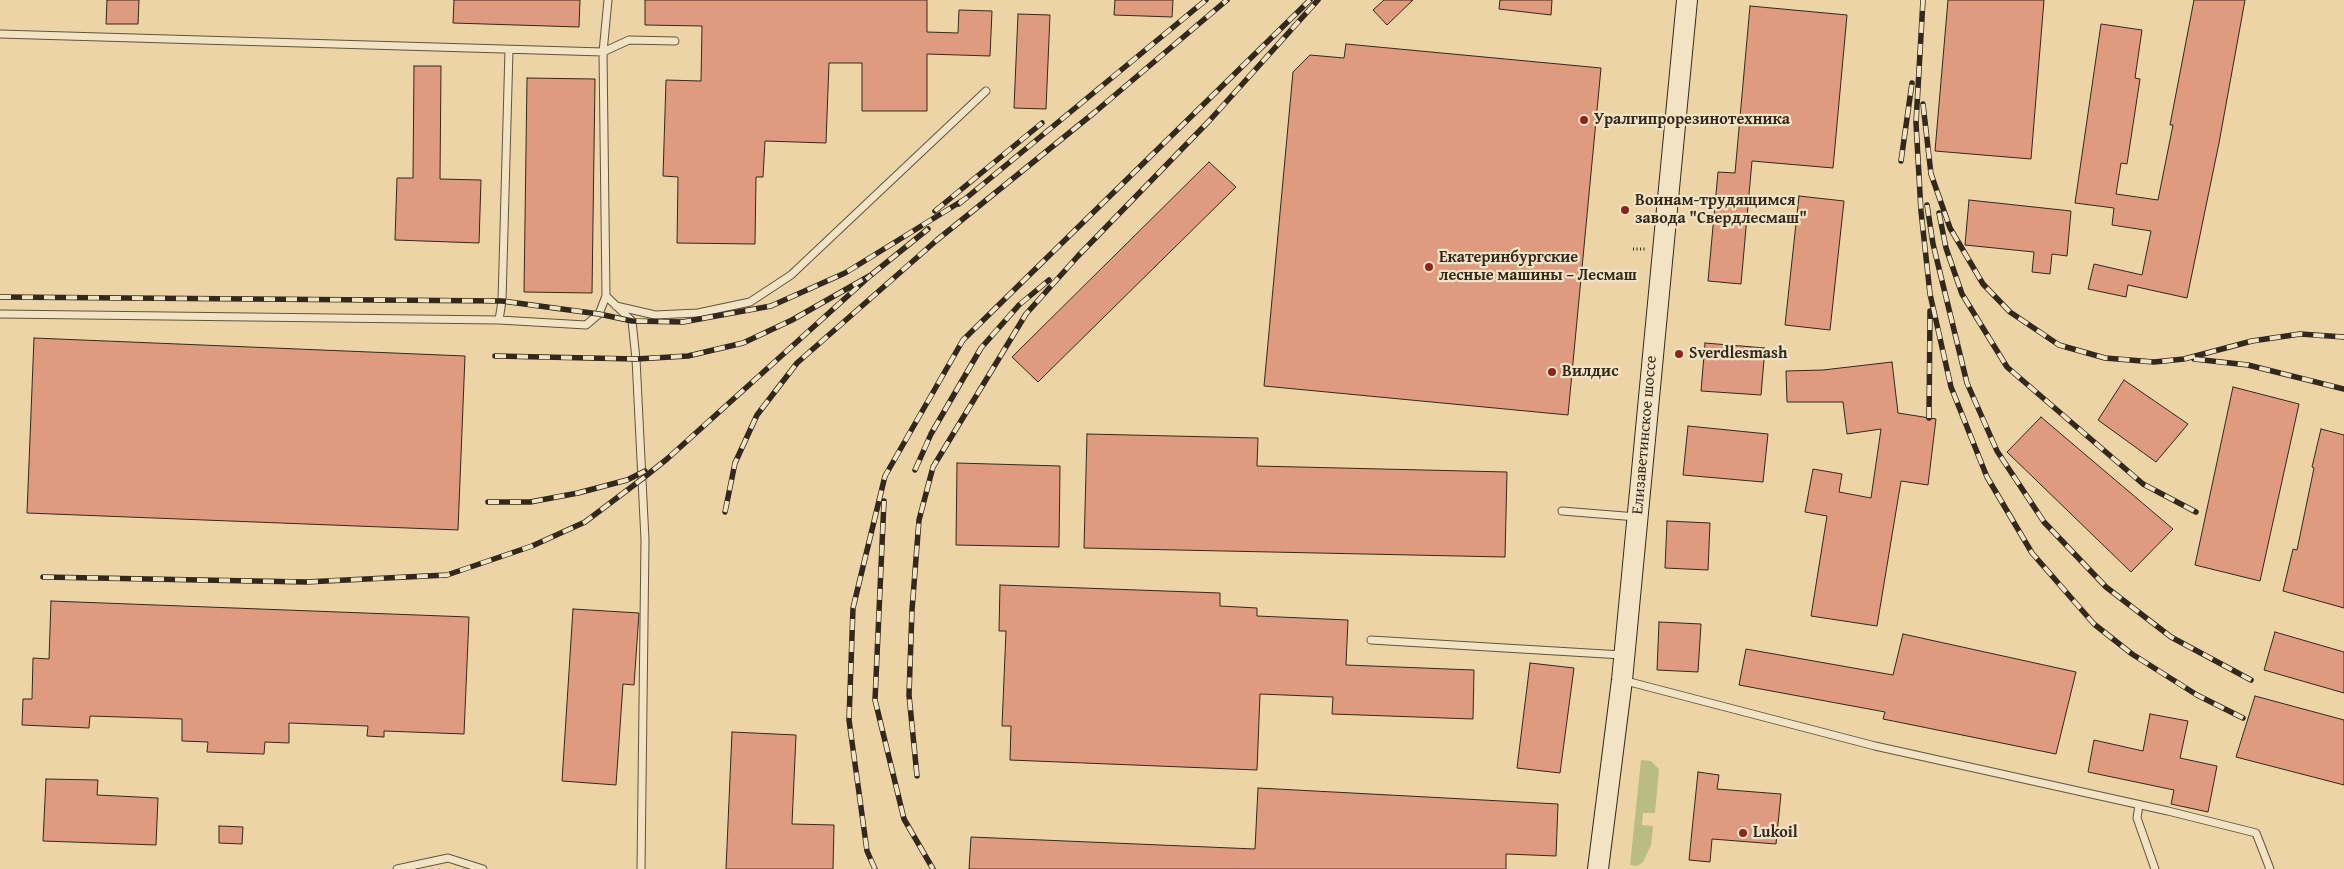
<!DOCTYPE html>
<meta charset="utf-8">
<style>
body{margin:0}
canvas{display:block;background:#ecd4a6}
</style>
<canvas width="2344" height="869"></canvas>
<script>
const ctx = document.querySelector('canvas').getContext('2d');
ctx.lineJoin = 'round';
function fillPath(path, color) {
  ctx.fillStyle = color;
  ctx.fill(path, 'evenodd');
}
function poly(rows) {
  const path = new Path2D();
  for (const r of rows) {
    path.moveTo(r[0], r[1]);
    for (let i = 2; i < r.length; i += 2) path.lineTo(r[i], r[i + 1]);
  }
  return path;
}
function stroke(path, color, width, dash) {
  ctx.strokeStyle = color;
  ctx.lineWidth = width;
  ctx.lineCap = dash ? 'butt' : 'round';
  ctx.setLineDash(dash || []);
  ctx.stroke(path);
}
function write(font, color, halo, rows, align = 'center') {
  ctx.font = font + ' "Gentium Book Plus",serif';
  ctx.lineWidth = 4.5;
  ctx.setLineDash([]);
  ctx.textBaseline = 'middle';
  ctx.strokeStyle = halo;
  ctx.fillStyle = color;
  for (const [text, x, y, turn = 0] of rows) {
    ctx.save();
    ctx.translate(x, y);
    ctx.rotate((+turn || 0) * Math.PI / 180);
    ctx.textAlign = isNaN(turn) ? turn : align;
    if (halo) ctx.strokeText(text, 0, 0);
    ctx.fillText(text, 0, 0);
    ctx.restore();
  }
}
fillPath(poly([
 [1641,760,1651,761,1659,769,1655,813,1643,813,1642,825,1653,826,1651,845,1643,862,1637,866,1630,865]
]), '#babc85');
const building = poly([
 [107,0,139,0,138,24,106,24,107,0],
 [454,0,580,0,579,27,453,23,454,0],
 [645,0,927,0,927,32,958,33,959,10,992,11,990,56,927,54,927,111,862,111,862,63,829,63,826,143,765,141,763,177,756,177,755,244,677,243,678,177,663,176,666,80,701,81,702,26,645,25,645,0],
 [1115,0,1173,0,1172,17,1114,15,1115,0],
 [1384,0,1413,0,1387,25,1373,10,1384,0],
 [1500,0,1552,0,1551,15,1499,9,1500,0],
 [1948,0,2044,0,2031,159,1935,151,1948,0],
 [2194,0,2245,0,2219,143,2187,298,2128,285,2126,297,2088,289,2094,264,2142,275,2151,231,2112,225,2114,208,2075,203,2101,24,2142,30,2135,78,2140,79,2127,164,2121,163,2116,194,2158,200,2173,125,2170,125,2194,0],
 [1750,6,1847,15,1833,168,1752,161,1741,284,1708,281,1718,172,1735,173,1750,6],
 [1018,14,1050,15,1046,109,1014,108,1018,14],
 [1346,44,1601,68,1568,415,1264,386,1293,72,1310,55,1344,58,1346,44],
 [414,66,441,66,440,179,481,180,479,243,395,240,397,178,413,178,414,66],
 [527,78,595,79,592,293,524,292,527,78],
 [1209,162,1236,187,1038,382,1012,357,1209,162],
 [1799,196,1844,201,1830,330,1785,325,1799,196],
 [1969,200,2071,211,2067,256,2052,254,2050,274,2032,272,2034,252,1965,245,1969,200],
 [34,338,465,356,458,530,27,513,34,338],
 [1705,343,1765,348,1761,395,1701,391,1705,343],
 [1892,362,1898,413,1936,419,1928,485,1901,481,1877,626,1811,616,1827,516,1805,512,1813,469,1842,474,1839,492,1871,498,1881,429,1847,434,1843,402,1787,402,1786,371,1823,370,1892,362],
 [2124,380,2188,424,2156,462,2098,420,2124,380],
 [2233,387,2299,404,2260,581,2195,565,2233,387],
 [2041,417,2173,529,2131,572,2007,452,2041,417],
 [1688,426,1768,434,1763,482,1683,475,1688,426],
 [2321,429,2344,435,2344,608,2283,591,2293,549,2297,550,2314,468,2312,467,2321,429],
 [1087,434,1258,438,1257,466,1507,472,1505,557,1084,548,1087,434],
 [957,463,1060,466,1059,547,956,545,957,463],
 [1667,521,1710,523,1708,570,1665,568,1667,521],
 [1000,585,1220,593,1220,606,1257,608,1257,616,1348,620,1346,665,1474,670,1473,719,1332,714,1333,697,1260,694,1257,770,1010,760,1011,726,1002,726,1006,631,999,631,1000,585],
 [51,601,469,617,464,734,384,731,384,737,367,736,368,726,289,723,289,743,265,742,264,754,207,752,208,742,182,741,182,719,90,716,89,728,22,725,23,699,32,699,33,658,49,659,51,601],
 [573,609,639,613,634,685,623,684,616,785,562,781,573,609],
 [1659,622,1701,624,1698,672,1657,670,1659,622],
 [2275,632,2344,652,2344,693,2264,670,2275,632],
 [1903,634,2076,672,2056,754,1883,719,1885,712,1739,685,1746,649,1893,675,1903,634],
 [1530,663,1574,668,1560,773,1517,768,1530,663],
 [2255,696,2344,720,2344,785,2236,757,2255,696],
 [2150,714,2188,721,2180,758,2217,766,2208,812,2171,804,2174,790,2088,772,2094,740,2143,751,2150,714],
 [732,732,796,735,792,824,834,825,833,869,726,869,732,732],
 [1698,772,1719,775,1717,789,1781,794,1776,844,1712,839,1710,862,1689,860,1698,772],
 [46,779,98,780,97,795,158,798,156,845,43,841,46,779],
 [1258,788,1558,804,1556,856,1506,854,1506,869,969,869,971,837,1255,849,1258,788],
 [219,826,243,827,242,844,219,843,219,826]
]);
fillPath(building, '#de9b80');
stroke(building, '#33281b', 1);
const lane = poly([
 [608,0,603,52,606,296,632,321,636,359,645,540,641,869],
 [0,34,603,52,629,40,675,41],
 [616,306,655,315,698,313,750,302,791,275,986,91],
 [0,314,499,320,586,325,599,314,606,296],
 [499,320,502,301,509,50],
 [1562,511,1637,517],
 [1371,640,1622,655],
 [1622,680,1875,746,2168,811,2256,833,2270,869],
 [2139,805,2137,818,2155,869],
 [397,869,448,858,483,869]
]);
const secondary = poly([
 [1598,869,1622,680,1687,0]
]);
stroke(lane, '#61533e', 9);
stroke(secondary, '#33281b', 22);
stroke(poly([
 [1633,249,1645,249]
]), '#33281b', 3, [1, 2.5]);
stroke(lane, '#f3e3c5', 7);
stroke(secondary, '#f3e3c5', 20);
const rail = poly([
 [1923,0,1916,123,1921,211,1930,294,1951,387,1987,477,2032,553,2094,624,2132,654,2197,695,2243,718],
 [1923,104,1931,174,1950,228,1983,284,2010,312,2059,345,2105,358,2154,362,2184,359,2252,341,2300,334,2344,337],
 [1901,161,1912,83],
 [959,204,1206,0],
 [1927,205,1933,244,1967,383,1997,451,2044,522,2106,587,2171,637,2251,680],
 [935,211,1042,123],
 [1939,213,1946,248,1962,294,2007,367,2143,484,2196,512],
 [0,297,502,301,599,314,632,321,683,322,771,306,845,273,965,199],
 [495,356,636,359,688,356,743,343,792,320,871,275,928,229],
 [2194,359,2248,365,2344,389],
 [1929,418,1930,311],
 [915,470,931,434,981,348,1019,305,1049,280],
 [884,501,875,700,904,819,933,869],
 [488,502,530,502,578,493,627,480,645,471],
 [725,512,735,463,757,415,797,363,937,240,1095,112,1227,0],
 [43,577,306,582,447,575,532,546,585,522,642,479,667,459,871,275],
 [917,776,909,695,912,610,919,520,933,467,1026,314,1078,256,1210,120,1318,0],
 [875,869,867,851,849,720,853,608,885,476,963,340,1310,0]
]);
stroke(rail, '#33281b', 5.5);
stroke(rail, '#f3e3c5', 4, [11]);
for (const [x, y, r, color] of [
 [1584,120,5,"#8f2418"],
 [1625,210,5,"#8f2418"],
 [1429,267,5,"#8f2418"],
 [1679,354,5,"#8f2418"],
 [1552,372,5,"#8f2418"],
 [1743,833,5,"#8f2418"]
]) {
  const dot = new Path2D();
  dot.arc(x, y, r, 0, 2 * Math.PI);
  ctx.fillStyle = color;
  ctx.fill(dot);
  stroke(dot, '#f3e3c5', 2);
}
write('bold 16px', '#33281b', '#f3e3c5', [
 ["Уралгипрорезинотехника",1594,120],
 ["Воинам-трудящимся",1635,201],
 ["завода \"Свердлесмаш\"",1635,219],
 ["Екатеринбургские",1439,258],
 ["лесные машины – Лесмаш",1439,276],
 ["Sverdlesmash",1689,354],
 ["Вилдис",1562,372],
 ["Lukoil",1753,833]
], 'left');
write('16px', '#33281b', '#f3e3c5', [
 ["Елизаветинское шоссе",1645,435,-85]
]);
</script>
